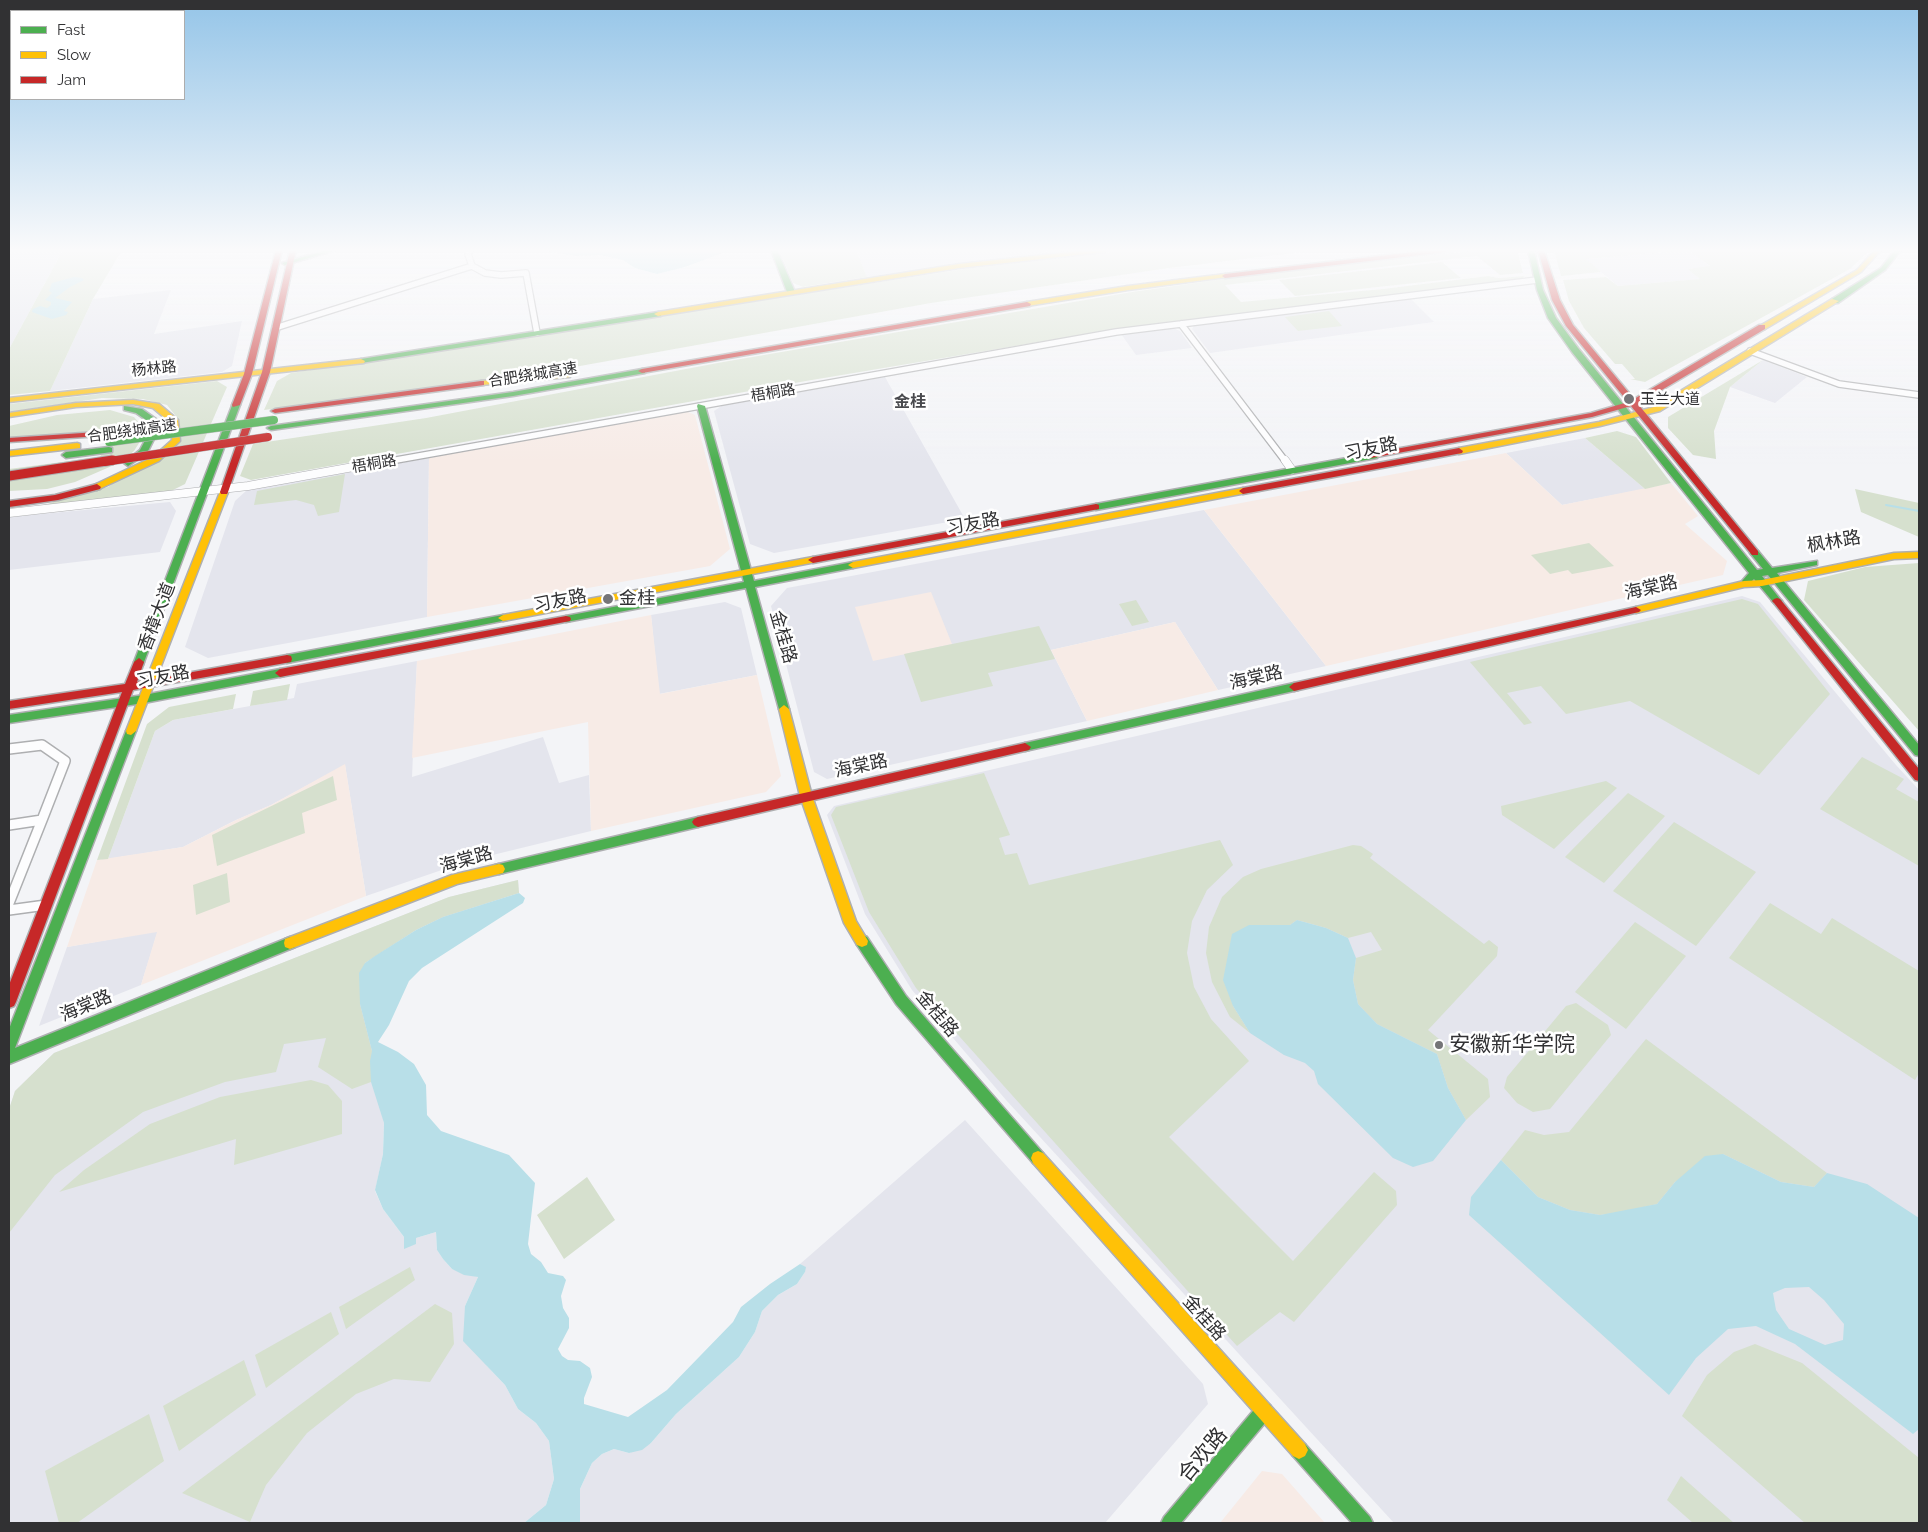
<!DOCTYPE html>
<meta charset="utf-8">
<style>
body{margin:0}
#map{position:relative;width:1928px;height:1532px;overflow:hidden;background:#f3f4f7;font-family:Raleway,sans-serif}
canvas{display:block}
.frame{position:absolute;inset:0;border:10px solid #313133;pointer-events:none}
.legend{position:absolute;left:10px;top:10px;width:175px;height:90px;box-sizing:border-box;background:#fff;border:1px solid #adadad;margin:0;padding:6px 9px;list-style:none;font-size:15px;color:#313133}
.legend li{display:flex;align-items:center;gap:10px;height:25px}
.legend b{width:25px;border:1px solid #adadad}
</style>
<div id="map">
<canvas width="1928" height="1532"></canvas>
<div class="frame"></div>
<ul class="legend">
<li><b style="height:6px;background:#4caf50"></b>Fast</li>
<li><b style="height:6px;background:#ffc107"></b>Slow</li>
<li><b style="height:6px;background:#c62828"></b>Jam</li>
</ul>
</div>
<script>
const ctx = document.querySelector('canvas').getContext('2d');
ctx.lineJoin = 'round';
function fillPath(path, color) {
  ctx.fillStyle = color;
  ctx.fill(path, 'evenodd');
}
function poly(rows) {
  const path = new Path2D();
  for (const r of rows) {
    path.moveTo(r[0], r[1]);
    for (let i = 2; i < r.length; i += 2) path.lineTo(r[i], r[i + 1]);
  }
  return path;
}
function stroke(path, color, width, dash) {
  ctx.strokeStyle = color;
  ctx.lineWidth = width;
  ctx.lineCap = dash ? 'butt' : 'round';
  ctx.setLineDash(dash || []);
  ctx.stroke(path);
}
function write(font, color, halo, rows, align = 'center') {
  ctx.font = font + ' Raleway,"Noto Sans SC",sans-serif';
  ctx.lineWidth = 5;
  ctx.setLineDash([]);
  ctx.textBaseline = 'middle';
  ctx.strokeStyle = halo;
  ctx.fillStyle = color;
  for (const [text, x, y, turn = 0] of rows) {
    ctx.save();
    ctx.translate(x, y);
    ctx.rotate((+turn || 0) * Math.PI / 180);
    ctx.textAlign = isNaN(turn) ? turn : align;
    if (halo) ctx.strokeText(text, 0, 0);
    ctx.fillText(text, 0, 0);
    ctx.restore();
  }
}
fillPath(poly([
 [9,250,63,250,9,349],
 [856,250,1049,250,1044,253,955,263,867,277],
 [1688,250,1711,267,1689,269,1701,279,1618,286,1585,259],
 [171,290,154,334,242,321,232,366,222,372,50,391,93,299],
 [1410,298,1434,322,1210,353,1192,329,1195,324],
 [1171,327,1180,331,1192,348,1136,355,1121,334],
 [1763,360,1807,377,1775,403,1730,387],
 [885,377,965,519,774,553,750,544,714,411,723,405],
 [1585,438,1645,489,1562,505,1506,453],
 [429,458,427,617,208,658,185,647,235,501,247,490],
 [170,502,176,511,160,552,9,570,9,517],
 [1204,510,1326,666,1218,690,1175,622,1051,650,1087,721,827,779,814,772,771,606,787,588],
 [1742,596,1760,602,1896,765,1919,790,1919,1523,1394,1523,1006,1100,912,990,865,914,827,815,834,806],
 [725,602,741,608,757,675,659,694,651,615],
 [417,661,412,777,543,737,559,783,589,775,591,831,468,861,366,896,345,765,271,805,236,820,183,847,108,859,155,731,173,720,294,698,297,684],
 [518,880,519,893,443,918,416,930,365,963,381,1109,384,1123,383,1154,375,1191,383,1209,404,1237,416,1238,436,1232,437,1250,443,1259,452,1269,478,1277,465,1306,487,1366,505,1385,518,1409,536,1423,549,1441,554,1479,546,1505,524,1523,9,1523,9,1109,15,1091,54,1053,449,897],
 [158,931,141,985,39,1026,67,947],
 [965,1120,1203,1384,1208,1404,1105,1523,580,1523,580,1489,592,1463,602,1454,614,1449,629,1453,651,1443,676,1414,739,1357,755,1332,762,1311,778,1295,797,1284,805,1272,805,1267,800,1264]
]), '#e4e5ed');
fillPath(poly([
 [686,411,695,415,730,549,710,566,427,617,429,458],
 [1506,453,1562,505,1671,483,1698,516,1685,524,1727,561,1723,575,1326,666,1204,510],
 [931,592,952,644,873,661,855,607],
 [651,615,660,694,757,675,781,776,766,792,591,831,588,722,412,758,417,661],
 [1175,622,1218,690,1087,721,1051,650],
 [345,764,366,896,141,985,157,932,67,947,97,860,183,847,236,820,271,805],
 [1262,1471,1282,1474,1325,1523,1220,1523]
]), '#f7ebe6');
fillPath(poly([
 [63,250,122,250,93,299,50,391,9,395,9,349],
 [779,250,856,250,867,277,803,287,793,283],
 [1128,250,1318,250,1169,268,931,303,541,373,264,410,277,381,291,373,964,269],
 [1481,250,1517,250,1523,273,1500,275,1477,256,1225,285,1241,302,1383,289,1488,276,1499,278,1525,276,1521,280,1117,329,806,381,251,480,240,476,253,444,426,418,723,362,1132,292,1265,273],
 [1554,250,1870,250,1850,269,1645,382,1630,379,1635,379,1622,364,1615,364,1584,328,1569,301,1563,280,1606,277,1618,286,1700,279,1688,269,1710,266,1688,250,1586,259,1601,272,1561,276],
 [1442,262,1461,278,1295,296,1279,280],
 [1329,311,1342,326,1298,331,1285,317],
 [1763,360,1730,387,1714,431,1716,459,1693,455,1668,428,1668,417],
 [217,381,227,387,185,484,169,492,36,507,108,487,181,436,179,420,167,405,143,399,102,398,9,412,9,404],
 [110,410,134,417,142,426,141,440,134,451,121,462,75,482,47,489,9,491,9,469,100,457,114,429,9,438,9,426,57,415],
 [1617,431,1636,437,1671,483,1645,489,1585,438],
 [345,474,339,512,318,516,314,505,296,500,254,505,257,491],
 [1855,489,1919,503,1919,537,1861,512],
 [1589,543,1614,566,1572,574,1568,570,1550,574,1531,555],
 [1919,563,1919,731,1804,600,1808,581,1865,567],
 [1742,599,1758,604,1830,694,1759,775,1630,701,1566,714,1541,686,1507,693,1532,723,1524,725,1470,662],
 [1136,600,1149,622,1132,626,1119,604],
 [1039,626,1055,659,988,673,993,686,921,702,904,654],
 [290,684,287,700,250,706,253,691],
 [236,694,233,709,173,720,155,731,108,859,97,860,147,724,169,707],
 [1862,757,1904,779,1896,789,1919,802,1919,866,1820,809],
 [984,773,1010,835,999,838,1005,855,1017,853,1029,885,1220,840,1233,865,1207,890,1192,921,1187,953,1194,987,1211,1019,1249,1061,1169,1137,1293,1261,1374,1172,1396,1191,1397,1205,1294,1322,1280,1312,1237,1346,916,988,869,912,831,815,836,807],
 [333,776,337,800,302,813,305,833,217,866,212,835],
 [1606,781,1617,788,1554,849,1502,815,1501,806],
 [1628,793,1665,816,1604,883,1565,857],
 [1674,822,1756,872,1696,946,1613,891],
 [1353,845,1361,846,1373,854,1370,858,1484,944,1489,940,1498,947,1497,956,1428,1030,1488,1079,1490,1097,1466,1120,1448,1088,1437,1054,1377,1024,1358,1004,1353,980,1356,958,1382,950,1371,932,1348,938,1326,928,1297,920,1290,925,1249,925,1233,1006,1250,1033,1230,1017,1212,982,1206,953,1209,927,1222,897,1243,877,1261,869],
 [227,873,230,902,196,915,193,885],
 [518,880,519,893,443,917,416,930,365,963,360,1004,372,1051,371,1082,352,1089,318,1067,326,1038,284,1044,276,1072,225,1082,143,1112,55,1175,9,1233,9,1109,15,1091,54,1053,449,897],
 [1770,903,1821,934,1832,918,1919,971,1919,1073,1915,1080,1729,958],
 [1635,922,1686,956,1626,1029,1575,992],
 [1576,1003,1608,1025,1611,1035,1550,1109,1533,1112,1517,1103,1504,1088,1507,1077,1566,1006],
 [1646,1039,1827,1173,1814,1187,1781,1182,1723,1154,1675,1182,1657,1204,1628,1211,1600,1215,1570,1210,1538,1197,1501,1160,1525,1130,1544,1135,1569,1132],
 [311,1080,328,1085,342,1101,342,1134,234,1165,236,1139,59,1192,84,1170,150,1124,220,1097],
 [587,1177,615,1220,564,1259,537,1215],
 [410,1267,415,1280,346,1329,339,1307],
 [435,1304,452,1313,454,1344,430,1382,394,1379,356,1394,307,1433,266,1485,250,1522,182,1493],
 [331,1312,339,1334,266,1388,255,1355],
 [1755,1344,1802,1363,1919,1458,1919,1523,1805,1523,1682,1416,1707,1375,1734,1352],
 [244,1360,256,1395,179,1451,163,1406],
 [149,1414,164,1461,77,1523,59,1523,45,1471],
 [1681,1476,1734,1523,1693,1523,1667,1500]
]), '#d6e0ce');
fillPath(poly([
 [539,250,730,250,685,267,657,274,635,268,623,260,600,255,577,256],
 [74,277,82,278,84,280,70,287,55,298,72,302,64,311,68,312,66,315,52,319,32,312,33,309,40,306,47,308,51,305,51,302,45,300,52,293,49,291,52,283],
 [519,893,525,898,523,903,422,968,409,981,389,1025,378,1042,398,1052,414,1064,426,1085,427,1115,441,1131,509,1155,535,1183,528,1244,531,1254,541,1262,548,1273,563,1276,566,1280,561,1296,563,1308,569,1318,569,1328,558,1349,562,1356,568,1360,580,1361,590,1368,592,1377,584,1398,584,1404,628,1417,667,1390,733,1322,741,1307,770,1284,800,1264,806,1267,805,1272,797,1284,778,1295,762,1311,755,1332,739,1357,676,1414,651,1443,642,1450,629,1453,614,1449,602,1454,592,1463,580,1489,580,1523,524,1523,546,1505,554,1479,549,1441,536,1423,518,1409,505,1385,463,1341,465,1306,478,1277,464,1275,452,1269,443,1259,437,1250,436,1232,416,1238,416,1244,404,1249,404,1237,383,1209,375,1190,383,1154,384,1123,371,1082,370,1061,372,1051,360,1004,359,973,365,963,375,956,416,930,443,917],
 [1297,920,1326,928,1348,938,1356,958,1353,980,1358,1004,1377,1024,1437,1054,1448,1088,1466,1120,1433,1161,1413,1167,1393,1158,1318,1084,1314,1071,1305,1063,1284,1055,1250,1033,1233,1006,1223,980,1232,934,1249,925,1290,925],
 [1723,1154,1781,1182,1814,1187,1827,1173,1867,1184,1919,1218,1919,1429,1913,1434,1795,1344,1756,1326,1728,1329,1696,1358,1669,1395,1469,1215,1471,1197,1501,1160,1538,1197,1570,1210,1600,1215,1657,1204,1675,1182,1705,1156],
 [1809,1287,1824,1300,1844,1324,1843,1340,1825,1345,1789,1329,1776,1310,1773,1293,1785,1288]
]), '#b8dfe8');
stroke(poly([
 [1886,505,1919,511]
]), '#b8dfe8', 2);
const streetFar2 = poly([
 [470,250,468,254,472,266,485,273,501,275,526,273,537,333],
 [1181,324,1286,462],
 [275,328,472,266],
 [1750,351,1839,384,1919,395],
 [385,462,1116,332,1537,280]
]);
const streetFar1 = poly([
 [1285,460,1292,470],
 [9,513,248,486,392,460]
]);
const street = poly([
 [9,749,42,745,65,761,42,820],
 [9,825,42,820,9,903],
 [9,910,46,905]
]);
const fast = poly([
 [327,250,336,250,285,265,282,263,327,250],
 [771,250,777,250,795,292,793,293,787,292,771,250],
 [1528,250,1534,250,1543,290,1556,318,1578,348,1757,570,1763,569,1750,553,1755,550,1758,551,1772,568,1817,561,1817,565,1777,573,1919,745,1919,756,1915,755,1768,575,1762,576,1780,599,1782,601,1780,603,1774,603,1754,579,1750,583,1744,583,1742,581,1749,573,1572,352,1548,318,1537,290,1528,250],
 [1895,250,1901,250,1885,270,1838,303,1832,303,1832,299,1881,268,1895,250],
 [658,312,661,312,661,316,361,363,357,361,361,359,658,312],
 [642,369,645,369,645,373,513,396,271,430,267,428,271,426,513,392,642,369],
 [233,403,240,405,144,662,143,665,135,665,134,662,233,403],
 [698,404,705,406,754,581,853,562,858,565,853,568,755,587,789,709,784,713,779,709,746,588,566,622,561,619,566,616,744,582,697,406,698,404],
 [124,406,142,409,156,419,158,431,147,453,128,466,124,463,140,450,150,431,149,422,136,413,124,410,124,406],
 [109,447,112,448,112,452,66,458,62,455,66,452,109,447],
 [1374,453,1378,456,1377,458,1096,510,1092,507,1096,504,1374,453],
 [503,615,508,618,507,620,287,663,282,659,287,655,503,615],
 [280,669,284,670,285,673,284,676,144,703,9,723,9,715,144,695,280,669],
 [1294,683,1298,684,1299,687,1298,690,1025,751,1019,747,1025,743,1294,683],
 [131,727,136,731,15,1048,285,939,290,937,295,939,296,943,295,947,9,1064,9,1029,126,731,131,727],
 [698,817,702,819,704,822,702,825,698,827,499,874,495,873,493,869,495,865,499,864,698,817],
 [862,935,867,937,906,996,1043,1153,1045,1158,1043,1163,1038,1165,1033,1163,896,1004,857,945,856,941,857,937,862,935],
 [1264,1402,1270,1405,1273,1411,1270,1417,1181,1523,1161,1523,1164,1517,1258,1405,1264,1402],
 [1299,1441,1305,1444,1370,1517,1373,1523,1352,1523,1293,1456,1290,1450,1293,1444,1299,1441]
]);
const slow = poly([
 [1089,250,1107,250,1104,252,959,268,658,316,654,314,658,312,959,264,1089,250],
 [1875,250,1881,250,1861,272,1765,329,1758,327,1857,270,1875,250],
 [1225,274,1227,275,1227,277,1128,290,1027,306,1023,304,1027,302,1128,286,1225,274],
 [1832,299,1839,301,1660,411,1600,426,1459,454,1455,451,1459,448,1599,422,1654,407,1832,299],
 [361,359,365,361,364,363,9,402,9,398,361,359],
 [567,373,570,373,570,377,481,385,477,383,481,381,567,373],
 [133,400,159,404,178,420,180,441,159,461,97,490,93,487,94,485,153,457,172,440,171,423,153,408,133,404,76,407,9,417,9,413,76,403,133,400],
 [77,443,80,444,80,448,9,456,9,451,77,443],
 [1243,488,1247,491,1246,493,853,568,848,565,853,562,1243,488],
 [224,489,228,492,136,731,131,735,127,734,126,731,220,492,224,489],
 [1919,552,1919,558,1894,559,1762,586,1744,587,1636,613,1631,610,1636,607,1744,581,1762,580,1894,553,1919,552],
 [813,557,816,558,816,562,503,621,498,618,503,615,813,557],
 [784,705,789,709,812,796,856,921,868,941,867,945,862,947,857,945,844,923,800,796,779,709,784,705],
 [499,864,503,865,505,869,503,873,457,884,290,949,285,947,284,943,285,939,452,875,499,864],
 [1038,1151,1043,1153,1305,1444,1308,1450,1305,1456,1299,1459,1293,1456,1033,1163,1031,1158,1033,1153,1038,1151]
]);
const jam = poly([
 [276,250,282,250,252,374,240,405,233,407,232,405,244,374,276,250],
 [290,250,296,250,270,372,228,492,227,494,221,494,220,492,262,372,290,250],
 [1431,250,1448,250,1445,252,1225,278,1222,276,1225,274,1431,250],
 [1538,250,1544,250,1560,300,1573,325,1634,399,1759,325,1765,325,1765,329,1638,404,1758,551,1758,555,1752,555,1631,406,1592,417,1371,458,1370,456,1374,453,1591,413,1628,402,1566,326,1552,300,1538,250],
 [1027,302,1031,304,1030,306,642,373,638,371,642,369,1027,302],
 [481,381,484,381,484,385,275,413,271,411,275,409,481,381],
 [112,431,116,433,115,435,9,442,9,438,112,431],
 [1459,448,1463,451,1462,453,1243,494,1239,491,1243,488,1459,448],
 [97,484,101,487,100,489,58,500,9,507,9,501,55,495,97,484],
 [1096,504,1099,505,1099,509,813,563,808,560,813,557,1096,504],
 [1777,598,1780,599,1919,769,1919,781,1915,780,1774,603,1772,601,1774,599,1777,598],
 [1636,607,1641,610,1639,612,1294,691,1289,687,1294,683,1636,607],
 [566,616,570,617,571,619,570,621,280,677,275,673,280,669,566,616],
 [287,655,291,656,292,659,291,662,133,690,16,1002,14,1006,9,1008,9,985,122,692,9,709,9,701,125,684,134,662,139,658,144,662,137,682,287,655],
 [1025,743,1031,747,1029,750,698,827,694,825,692,822,694,819,698,817,1025,743]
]);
stroke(streetFar2, '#aeafb1', 8);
stroke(streetFar1, '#aeafb1', 9);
stroke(street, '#aeafb1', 12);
stroke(fast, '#aeafb1', 3);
stroke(slow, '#aeafb1', 3);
stroke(jam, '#aeafb1', 3);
stroke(streetFar2, '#fdfdfe', 5.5);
stroke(streetFar1, '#fdfdfe', 8);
stroke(street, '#fdfdfe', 9);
fillPath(fast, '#4caf50');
fillPath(slow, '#ffc107');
fillPath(jam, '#c62828');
const fastBridge = poly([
 [109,442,274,420]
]);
const jamBridgeFar1 = poly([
 [104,462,268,437]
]);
const jamBridge = poly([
 [9,476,113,460]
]);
stroke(fastBridge, '#aeafb1', 9, []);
stroke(jamBridgeFar1, '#aeafb1', 9, []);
stroke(jamBridge, '#aeafb1', 11, []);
stroke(fastBridge, '#4caf50', 8);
stroke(jamBridgeFar1, '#c62828', 8);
stroke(jamBridge, '#c62828', 9);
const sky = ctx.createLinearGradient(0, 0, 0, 464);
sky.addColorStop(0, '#95c5e8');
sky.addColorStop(0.54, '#fafafb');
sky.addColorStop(1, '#fafafb00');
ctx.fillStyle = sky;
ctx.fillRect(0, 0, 1928, 464);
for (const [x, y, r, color] of [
 [1629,399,6,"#757578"],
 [608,599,6,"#757578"],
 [1439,1045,5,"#757578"]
]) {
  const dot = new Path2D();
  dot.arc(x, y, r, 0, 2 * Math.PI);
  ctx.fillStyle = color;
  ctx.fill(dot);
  stroke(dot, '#fff', 2);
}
write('15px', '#313133', '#fff', [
 ["杨林路",154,369,-6],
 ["合肥绕城高速",533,375,-9],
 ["梧桐路",773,393,-10],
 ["合肥绕城高速",132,431,-8],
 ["梧桐路",374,464,-10]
]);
write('15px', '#313133', '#fff', [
 ["玉兰大道",1640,399]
], 'left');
write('bold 16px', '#494a4e', '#fff', [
 ["金桂",910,402]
]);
write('18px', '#313133', '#fff', [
 ["习友路",1371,449,-11],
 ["习友路",973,524,-10],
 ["枫林路",1834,542,-10],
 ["海棠路",1651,588,-13],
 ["习友路",560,601,-11],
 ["香樟大道",157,617,-69],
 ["金桂路",783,637,74],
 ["习友路",163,677,-11],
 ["海棠路",1256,678,-13],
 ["海棠路",861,766,-12],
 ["海棠路",466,860,-16],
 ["海棠路",86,1006,-23],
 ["金桂路",937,1014,50],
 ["金桂路",1204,1318,48]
]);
write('18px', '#313133', '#fff', [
 ["金桂",619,599]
], 'left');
write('21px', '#313133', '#fff', [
 ["安徽新华学院",1449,1045]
], 'left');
write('21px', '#313133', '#fff', [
 ["合欢路",1203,1455,-50]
]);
</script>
